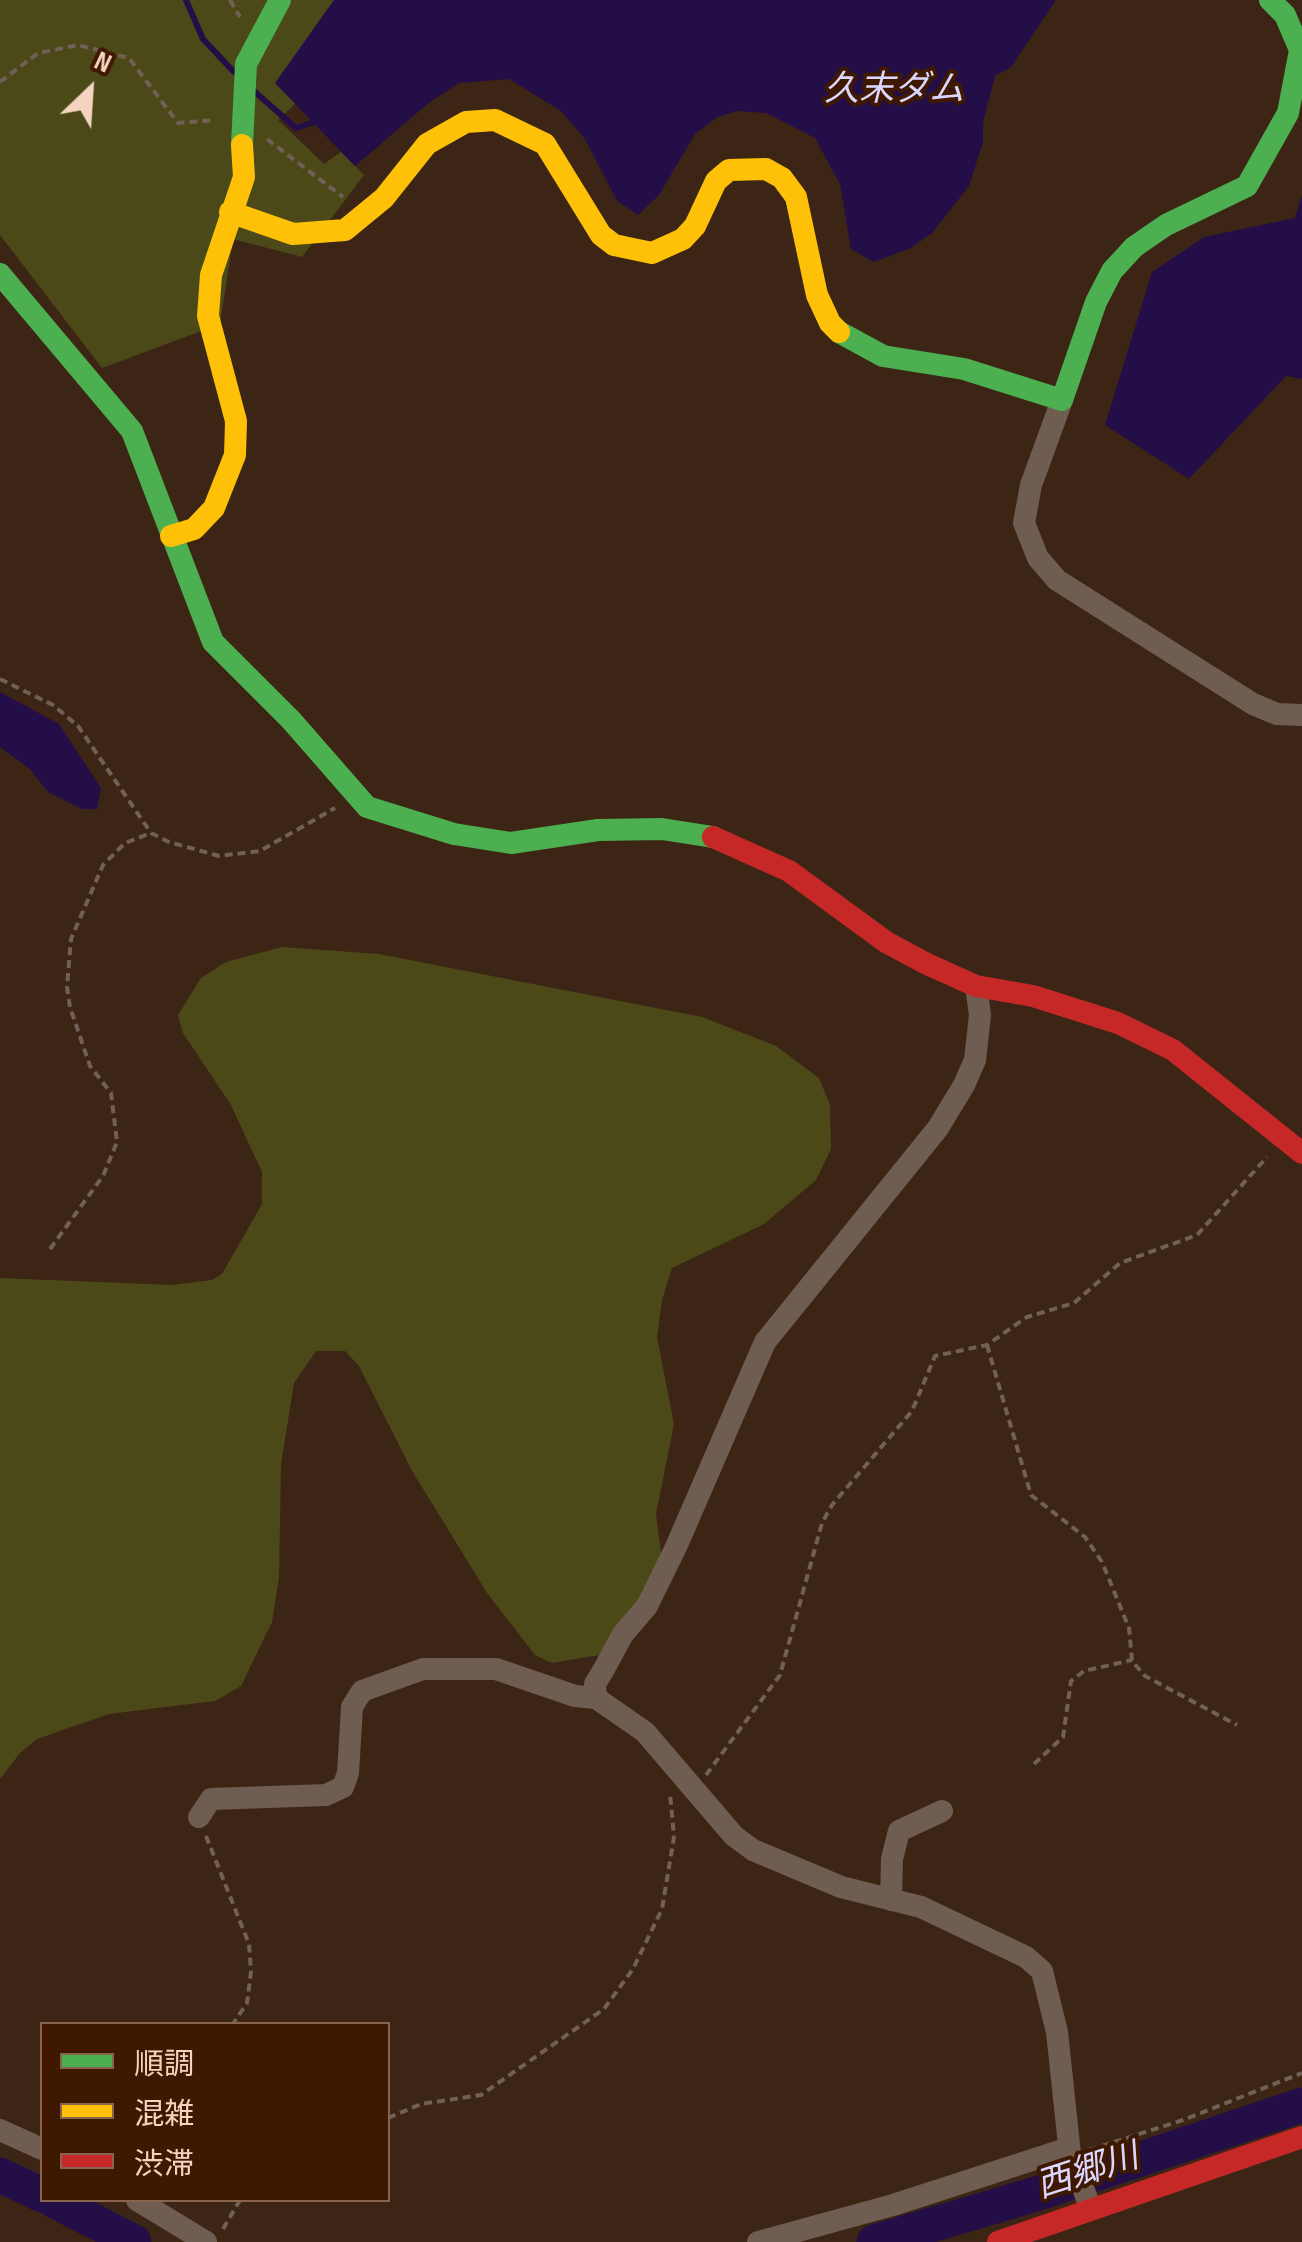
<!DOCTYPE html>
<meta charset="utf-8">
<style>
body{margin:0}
#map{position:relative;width:1302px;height:2242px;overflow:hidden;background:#3c2515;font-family:"Sofia Sans Condensed","Noto Sans JP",sans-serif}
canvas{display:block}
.legend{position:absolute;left:40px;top:2022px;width:350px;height:180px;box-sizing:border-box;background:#3f1800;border:2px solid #88634d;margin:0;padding:12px 18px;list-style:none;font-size:30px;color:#f5d3c1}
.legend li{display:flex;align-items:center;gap:20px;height:50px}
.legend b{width:50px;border:2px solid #88634d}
.north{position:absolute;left:40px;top:40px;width:100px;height:100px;-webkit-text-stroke:8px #3f1800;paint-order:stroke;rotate:25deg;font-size:28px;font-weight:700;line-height:40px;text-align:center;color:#f5d3c1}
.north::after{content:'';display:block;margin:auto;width:35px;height:45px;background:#f5d3c1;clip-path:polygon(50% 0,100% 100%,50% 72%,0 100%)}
</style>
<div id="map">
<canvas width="1302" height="2242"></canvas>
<ul class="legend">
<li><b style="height:12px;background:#4caf50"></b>順調</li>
<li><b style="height:12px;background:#ffc107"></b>混雑</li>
<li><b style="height:12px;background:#c62828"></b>渋滞</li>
</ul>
<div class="north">N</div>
</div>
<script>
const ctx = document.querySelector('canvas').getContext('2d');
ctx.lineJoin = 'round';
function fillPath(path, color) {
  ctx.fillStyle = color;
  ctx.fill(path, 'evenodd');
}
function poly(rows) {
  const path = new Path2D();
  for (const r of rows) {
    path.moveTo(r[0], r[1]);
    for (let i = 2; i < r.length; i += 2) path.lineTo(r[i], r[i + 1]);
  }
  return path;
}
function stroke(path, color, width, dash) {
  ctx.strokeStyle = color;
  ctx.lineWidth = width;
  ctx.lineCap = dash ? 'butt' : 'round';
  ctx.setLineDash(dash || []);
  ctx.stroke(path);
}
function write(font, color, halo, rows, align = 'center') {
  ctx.font = font + ' "Sofia Sans Condensed","Noto Sans JP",sans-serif';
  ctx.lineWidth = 8;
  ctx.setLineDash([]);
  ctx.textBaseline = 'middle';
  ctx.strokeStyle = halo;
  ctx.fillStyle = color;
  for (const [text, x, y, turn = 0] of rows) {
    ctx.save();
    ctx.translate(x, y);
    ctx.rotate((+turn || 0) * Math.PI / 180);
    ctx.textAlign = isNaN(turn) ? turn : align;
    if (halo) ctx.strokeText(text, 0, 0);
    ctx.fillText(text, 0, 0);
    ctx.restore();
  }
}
fillPath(poly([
 [0,0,334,0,276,83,296,103,278,120,324,164,341,152,364,175,302,257,233,239,220,324,102,368,0,235],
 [282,947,379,954,702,1017,776,1046,819,1078,830,1105,831,1149,816,1180,764,1224,672,1268,662,1300,657,1337,674,1424,656,1514,664,1577,599,1655,552,1663,535,1655,487,1593,411,1469,359,1366,345,1351,316,1351,294,1383,281,1464,279,1577,272,1622,241,1686,215,1701,109,1714,37,1739,20,1753,0,1779,0,1278,172,1285,212,1280,222,1274,262,1204,262,1172,231,1105,183,1033,178,1015,201,978,226,962]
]), '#4c4918');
fillPath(poly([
 [334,0,1056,0,1011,67,995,76,983,123,983,142,969,186,932,233,911,248,874,262,851,249,840,184,815,138,766,113,737,111,718,117,695,134,659,195,638,215,617,201,585,139,561,111,509,79,459,83,430,102,355,166,275,83],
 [1302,195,1302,379,1286,376,1189,479,1105,425,1152,272,1204,237,1295,218],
 [0,692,59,724,101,788,97,809,82,809,48,792,30,769,0,747]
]), '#240e48');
stroke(poly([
 [186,0,203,39,234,72],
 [255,92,296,128,318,121]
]), '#240e48', 6);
stroke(poly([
 [0,2175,42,2195],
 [53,2200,134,2242],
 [874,2242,1036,2194,1302,2105]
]), '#240e48', 35);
stroke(poly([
 [230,0,240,17],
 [0,82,38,53,78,45,129,58,178,123,215,120],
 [267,139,343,197],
 [0,679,53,705,78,726,151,833,169,842,219,856,260,851,335,808],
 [50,1249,103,1176,117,1142,111,1093,90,1066,70,1007,67,987,71,939,103,865,125,843,151,833],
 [987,1345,1031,1495,1085,1537,1102,1562,1129,1628,1132,1661,1145,1676,1237,1725],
 [1034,1764,1063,1737,1071,1681,1084,1671,1132,1660],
 [706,1775,780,1675,822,1523,832,1505,912,1411,935,1356,987,1345,1027,1317,1074,1303,1120,1263,1197,1235,1267,1157],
 [206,1836,249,1944,251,1972,247,2003,233,2024],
 [388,2118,421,2104,481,2095,604,2009,633,1969,662,1909,674,1837,670,1793],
 [1089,2150,1183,2120,1302,2073],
 [223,2229,240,2200]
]), '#716056', 4, [8, 5]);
stroke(poly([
 [1062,400,1031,485,1024,523,1038,558,1057,580,1253,704,1277,714,1302,715],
 [976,986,980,1015,975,1060,964,1085,938,1128,765,1342,676,1547,647,1606,623,1634,604,1669,595,1684,596,1698,645,1732,734,1836,753,1850,841,1887,921,1907,1026,1957,1042,1971,1057,2032,1070,2154,1091,2209],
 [199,1817,211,1799,326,1795,343,1787,348,1773,352,1707,362,1691,423,1669,496,1669,575,1696,596,1698],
 [891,1900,892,1859,899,1831,942,1811],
 [0,2130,42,2149],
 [137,2200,206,2242],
 [758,2242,893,2205,1069,2148]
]), '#705d51', 22);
stroke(poly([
 [242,145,246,64,280,0],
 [0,274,132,431,213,642,291,720,367,807,454,834,511,843,598,830,662,829,713,837],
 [839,332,883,356,964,369,1062,400,1096,302,1112,271,1134,247,1166,225,1247,186,1288,113,1300,50,1285,15,1270,0]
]), '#4caf50', 22);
stroke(poly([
 [230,212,293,234,345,230,384,198,427,144,466,122,495,120,545,144,601,235,614,245,652,253,683,239,695,226,716,181,729,170,766,169,782,178,796,197,817,295,830,323,839,332],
 [171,536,194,529,214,508,235,455,236,421,208,316,211,275,244,177,242,145]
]), '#ffc107', 22);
stroke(poly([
 [713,837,789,871,886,942,927,964,976,986,1033,996,1118,1023,1173,1050,1302,1153],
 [998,2242,1302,2137]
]), '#c62828', 22);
write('italic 35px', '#dad6fe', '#3f1800', [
 ["久末ダム",894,91],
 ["西郷川",1088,2173,-18]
]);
</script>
